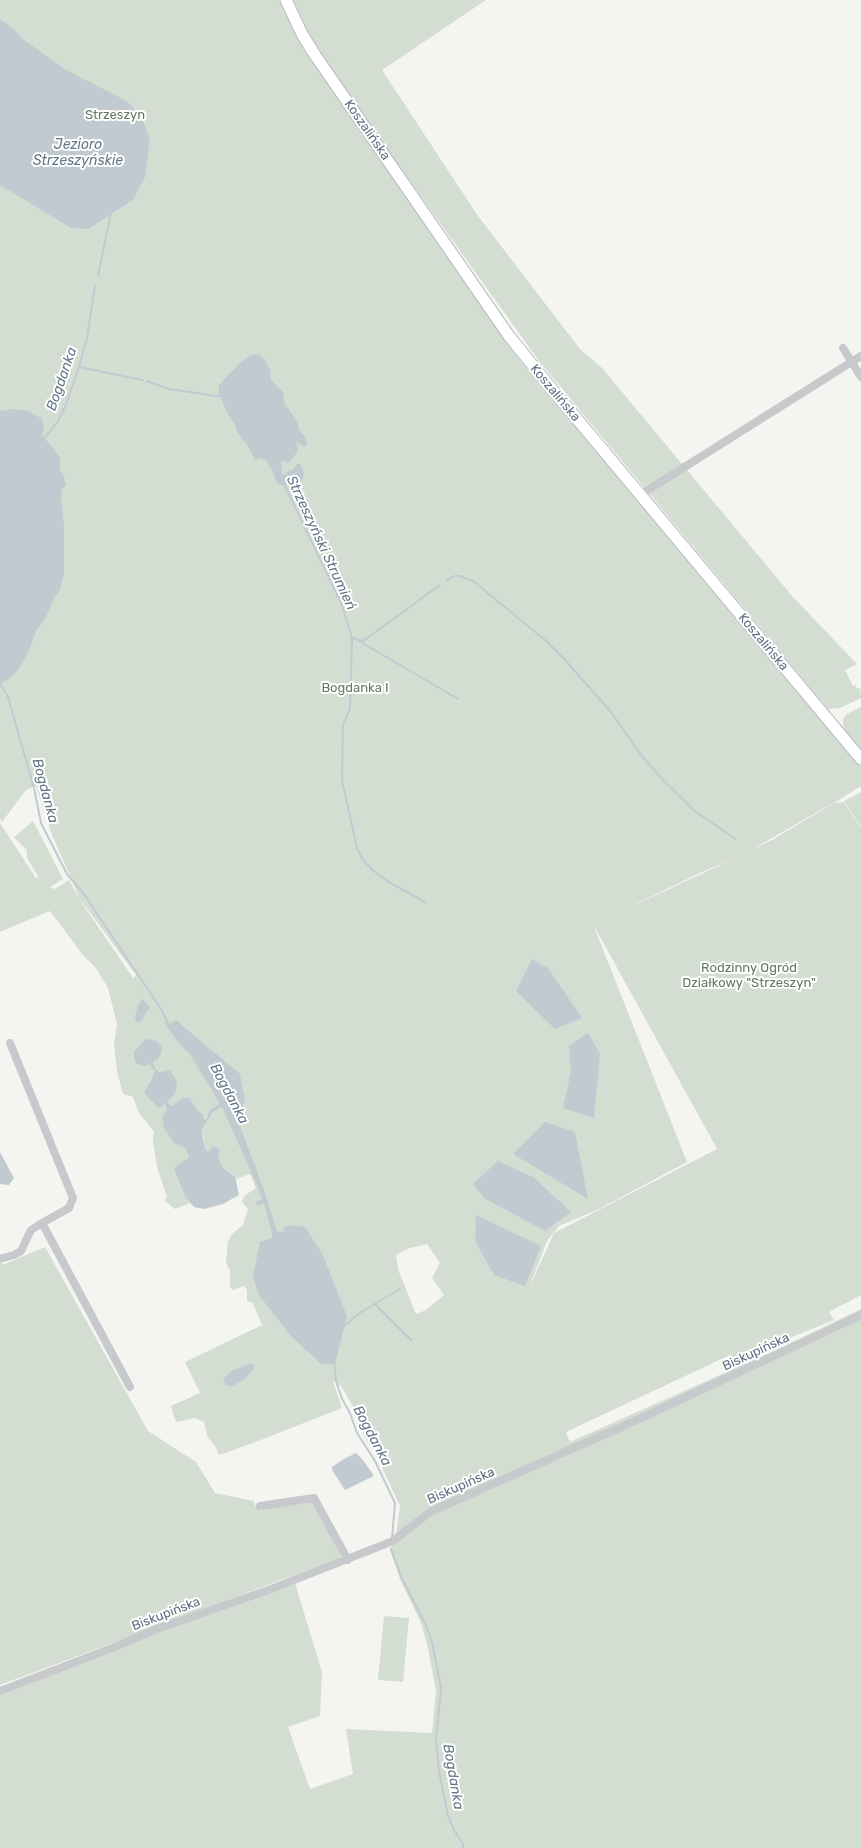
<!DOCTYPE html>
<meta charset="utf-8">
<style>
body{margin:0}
canvas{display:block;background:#f4f5f1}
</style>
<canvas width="861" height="1848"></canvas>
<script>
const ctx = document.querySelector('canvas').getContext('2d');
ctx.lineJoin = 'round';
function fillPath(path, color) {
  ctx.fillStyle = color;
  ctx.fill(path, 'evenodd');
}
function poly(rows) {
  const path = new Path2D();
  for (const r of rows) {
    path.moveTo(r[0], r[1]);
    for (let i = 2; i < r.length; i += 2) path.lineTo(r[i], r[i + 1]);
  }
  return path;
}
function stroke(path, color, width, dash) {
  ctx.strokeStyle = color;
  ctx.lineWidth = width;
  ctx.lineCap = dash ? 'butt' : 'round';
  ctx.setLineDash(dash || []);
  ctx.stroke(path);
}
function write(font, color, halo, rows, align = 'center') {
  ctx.font = font + ' Rubik,sans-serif';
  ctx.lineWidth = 4;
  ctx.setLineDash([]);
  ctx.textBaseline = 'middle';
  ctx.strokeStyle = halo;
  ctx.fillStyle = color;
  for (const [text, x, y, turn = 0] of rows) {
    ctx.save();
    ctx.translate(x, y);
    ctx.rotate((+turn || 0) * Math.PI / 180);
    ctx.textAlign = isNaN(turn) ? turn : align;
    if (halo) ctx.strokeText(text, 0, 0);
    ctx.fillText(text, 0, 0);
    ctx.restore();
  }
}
fillPath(poly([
 [0,0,282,0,372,143,515,354,861,766,861,786,834,803,844,802,861,828,861,1295,829,1312,834,1320,772,1345,735,1363,730,1355,566,1432,570,1442,778,1349,861,1309,861,1848,0,1848,0,1695,101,1656,161,1631,295,1583,322,1672,320,1716,288,1727,310,1789,353,1774,346,1729,432,1733,436,1691,428,1648,421,1623,400,1579,390,1550,396,1535,400,1506,378,1459,361,1431,355,1410,341,1386,333,1381,342,1408,253,1443,219,1455,215,1446,208,1438,204,1422,195,1418,177,1422,174,1417,171,1406,200,1393,185,1362,262,1325,253,1303,247,1301,247,1290,244,1286,233,1290,230,1287,230,1271,226,1262,228,1241,232,1234,243,1225,248,1209,242,1202,244,1196,256,1188,250,1174,236,1179,235,1175,224,1169,212,1145,210,1151,206,1150,202,1129,213,1112,218,1109,209,1114,204,1119,203,1114,198,1111,189,1097,183,1098,172,1106,167,1102,175,1094,152,1062,137,1047,134,1051,134,1057,150,1063,155,1071,149,1081,167,1110,162,1117,174,1143,186,1149,189,1158,181,1162,186,1198,190,1203,175,1209,164,1200,167,1197,157,1167,153,1141,154,1132,139,1113,133,1097,124,1094,122,1091,117,1071,114,1044,117,1024,108,988,95,967,83,955,50,911,0,932,0,823,36,878,38,876,27,858,27,850,14,837,33,821,63,879,50,887,55,889,69,880,84,906,133,978,136,975,80,899,52,835,36,786,26,790,2,822,0,818],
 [834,803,772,840,751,850,833,803],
 [731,860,635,905,634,905,704,871],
 [593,924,717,1149,554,1233,529,1288,547,1241,559,1226,599,1209,687,1162],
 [427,1244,440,1263,432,1278,444,1295,426,1310,416,1314,399,1272,396,1255,410,1248],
 [292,0,486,0,382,70,478,216,580,349,602,368,793,597,857,664,845,670,853,686,856,685,857,689,860,688,861,698,840,708,828,709,539,361,346,92,299,19],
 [861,707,861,749,844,729,843,724,843,719,847,714],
 [861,792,861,827,844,801],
 [45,1247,148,1431,196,1462,215,1493,254,1501,255,1505,261,1511,265,1508,312,1500,341,1552,340,1558,0,1685,0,1263,5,1264],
 [384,1616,409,1618,403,1682,378,1680]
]), '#d4ddd2');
fillPath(poly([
 [0,19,13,28,24,40,66,70,127,101,142,118,150,139,145,177,133,200,88,229,71,228,0,185],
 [259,354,265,360,270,369,271,380,283,392,285,406,288,408,298,424,298,429,306,438,307,444,305,447,296,442,298,451,292,459,288,463,285,461,281,461,282,474,285,475,288,471,292,470,297,464,300,464,302,467,304,475,302,480,294,485,280,485,275,479,273,471,266,461,260,458,255,460,246,443,237,432,236,426,227,413,219,393,219,385,240,363,251,355],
 [13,409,29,411,42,419,44,427,42,435,60,457,60,470,63,474,66,485,62,489,61,499,64,525,64,574,60,590,54,598,46,617,36,631,28,653,18,670,11,677,0,684,0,411],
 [532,959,548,968,582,1018,555,1029,516,991],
 [143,999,150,1008,146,1012,141,1021,137,1023,135,1018,138,1005],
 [176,1020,240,1074,245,1101,237,1118,262,1185,277,1231,283,1232,284,1227,291,1225,305,1227,322,1253,347,1316,335,1364,321,1364,290,1335,259,1295,253,1277,260,1242,272,1238,272,1233,264,1203,257,1205,256,1202,262,1199,258,1187,222,1107,213,1112,202,1129,203,1138,206,1150,210,1151,212,1145,220,1150,218,1157,224,1169,235,1176,239,1195,223,1204,204,1209,194,1207,186,1198,174,1169,181,1162,189,1158,186,1149,174,1143,164,1128,162,1117,167,1110,164,1104,159,1108,144,1093,155,1071,152,1068,150,1063,146,1066,136,1064,134,1057,134,1051,145,1040,150,1039,157,1041,162,1047,161,1054,157,1060,153,1062,155,1067,159,1072,170,1070,177,1082,175,1094,167,1102,172,1106,183,1098,189,1097,198,1111,203,1114,204,1119,206,1119,210,1110,220,1104,190,1054,181,1046,164,1023,171,1023],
 [588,1033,600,1054,594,1118,563,1108,571,1072,569,1046],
 [545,1122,575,1132,588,1199,513,1154],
 [0,1152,14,1178,9,1185,0,1184],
 [498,1161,533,1177,571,1212,545,1231,484,1198,473,1184],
 [476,1215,541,1246,525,1286,494,1275,475,1241],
 [252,1363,255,1367,246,1378,233,1386,225,1385,223,1379,231,1371],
 [356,1453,363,1460,374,1476,345,1490,332,1470,332,1467,342,1460]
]), '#c2cad1');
stroke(poly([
 [98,276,111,212],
 [79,367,143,380],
 [147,381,169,389,223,397],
 [43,440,58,421,65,407,79,367,87,338,95,286],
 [284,484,342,605,352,638,350,709,343,725,342,780,357,848,363,860,374,871,387,881,425,902],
 [447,580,455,576,460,576,473,581,545,640,566,661,611,712,640,754,664,781,695,811,735,839],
 [352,638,363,641,440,585],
 [359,641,458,699],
 [0,683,8,697,34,788,41,823,67,874,83,893,161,1009,169,1025],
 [375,1304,411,1340],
 [344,1326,361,1312,400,1289],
 [334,1362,336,1381,342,1399,350,1413,357,1433,375,1461,395,1503,392,1538],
 [391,1549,402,1579,425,1623,432,1642,441,1688,436,1740,439,1771,448,1816,454,1830,463,1844,463,1848]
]), '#c2cad1', 2);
const secondary = poly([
 [286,0,302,34,315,55,509,336,552,389,861,759]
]);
stroke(secondary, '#b9bcc1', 13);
stroke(poly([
 [843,348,861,377],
 [640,495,861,356],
 [10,1043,73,1198,69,1208,42,1223],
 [0,1259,14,1255,21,1251,31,1230,42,1223,130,1387],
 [260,1506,314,1498,348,1560],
 [0,1691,112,1648,157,1629,271,1589,393,1541,430,1512,637,1420,861,1315]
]), '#c7c9cd', 8);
stroke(secondary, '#fff', 11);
write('13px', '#627b61', '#fff', [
 ["Strzeszyn",115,115],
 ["Bogdanka I",355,688],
 ["Rodzinny Ogród",749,968],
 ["Działkowy \"Strzeszyn\"",749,983]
]);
write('13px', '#626f84', '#fff', [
 ["Koszalińska",367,130,55],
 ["Koszalińska",555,393,50],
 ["Koszalińska",763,642,50],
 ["Biskupińska",756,1352,-25],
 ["Biskupińska",461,1486,-24],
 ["Biskupińska",166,1614,-21]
]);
write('italic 14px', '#637888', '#fff', [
 ["Jezioro",78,145],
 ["Strzeszyńskie",78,161],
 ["Bogdanka",62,379,-71],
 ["Strzeszyński Strumień",321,543,65],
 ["Bogdanka",45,791,75],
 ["Bogdanka",229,1094,62],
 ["Bogdanka",372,1436,62],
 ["Bogdanka",453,1777,80]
]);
</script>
